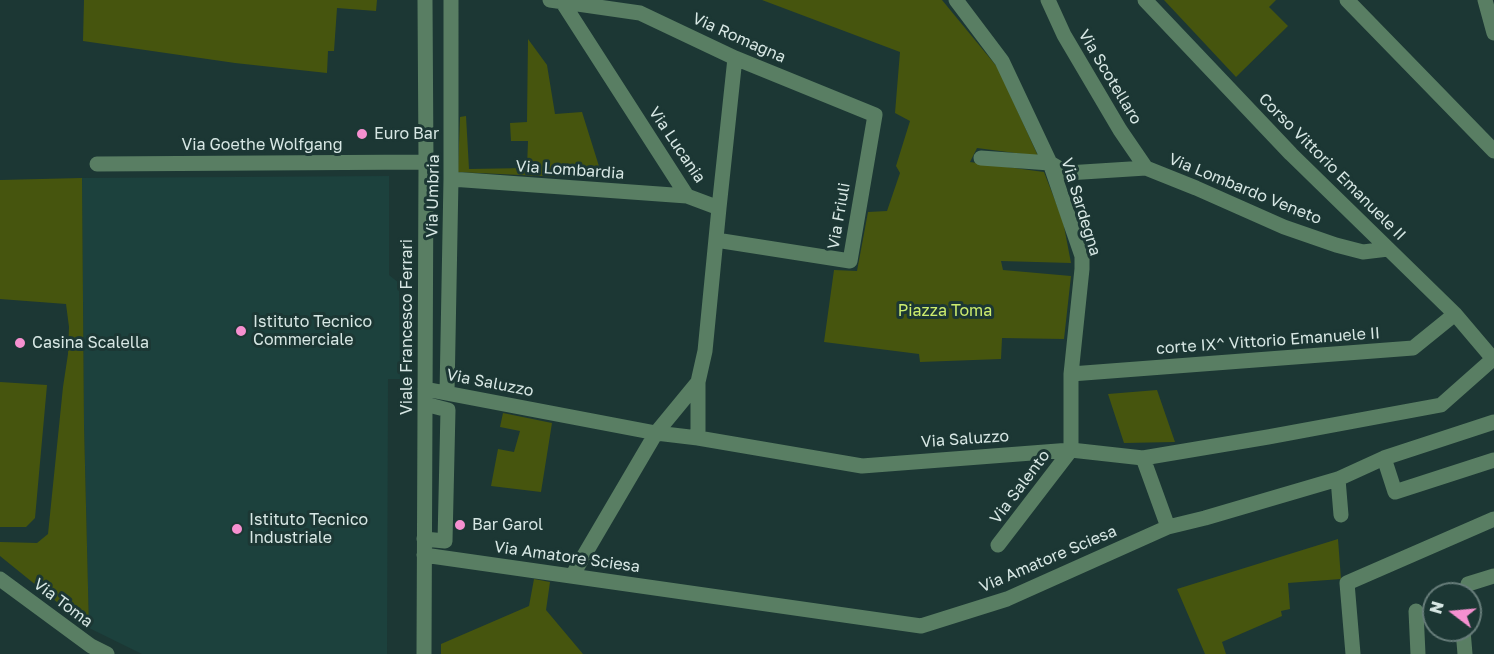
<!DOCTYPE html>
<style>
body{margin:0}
#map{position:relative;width:1494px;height:654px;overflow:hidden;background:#1c3734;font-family:"Golos Text",sans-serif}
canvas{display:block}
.north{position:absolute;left:1422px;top:582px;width:60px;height:60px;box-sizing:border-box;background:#1c3734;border:2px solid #677d7a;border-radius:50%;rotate:286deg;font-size:16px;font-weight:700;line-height:24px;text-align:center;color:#d7e7e4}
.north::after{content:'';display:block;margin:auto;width:21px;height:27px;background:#f690d0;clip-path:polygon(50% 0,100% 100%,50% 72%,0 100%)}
</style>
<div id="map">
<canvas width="1494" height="654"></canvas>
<div class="north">N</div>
</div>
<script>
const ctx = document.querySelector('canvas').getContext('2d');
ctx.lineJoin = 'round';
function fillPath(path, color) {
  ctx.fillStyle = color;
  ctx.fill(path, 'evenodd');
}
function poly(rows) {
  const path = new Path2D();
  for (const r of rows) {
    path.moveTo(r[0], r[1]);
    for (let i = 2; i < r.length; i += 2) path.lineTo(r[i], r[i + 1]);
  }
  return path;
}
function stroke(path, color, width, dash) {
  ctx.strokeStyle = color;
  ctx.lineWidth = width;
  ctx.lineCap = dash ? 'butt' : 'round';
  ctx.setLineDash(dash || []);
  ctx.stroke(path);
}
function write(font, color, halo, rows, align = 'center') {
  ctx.font = font + ' "Golos Text",sans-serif';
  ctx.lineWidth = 6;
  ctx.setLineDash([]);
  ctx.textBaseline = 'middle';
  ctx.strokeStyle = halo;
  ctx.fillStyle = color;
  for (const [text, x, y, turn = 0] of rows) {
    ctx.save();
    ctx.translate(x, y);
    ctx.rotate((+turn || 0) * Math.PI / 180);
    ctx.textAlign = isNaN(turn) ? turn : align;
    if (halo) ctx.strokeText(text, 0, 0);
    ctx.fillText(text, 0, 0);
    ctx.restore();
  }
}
fillPath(poly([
 [389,176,389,275,399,283,400,379,388,379,387,654,142,654,89,628,84,425,82,178]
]), '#1c413d');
fillPath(poly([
 [84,0,377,0,376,11,337,8,334,51,328,51,327,73,235,63,83,41],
 [762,0,942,0,998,68,1038,156,977,148,970,162,1044,172,1063,221,1071,263,1001,261,1003,270,1071,276,1064,339,1002,338,1001,359,920,362,919,354,824,342,834,270,857,271,868,212,887,211,900,173,896,166,910,121,895,113,900,52],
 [1164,0,1276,0,1269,7,1288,26,1236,77],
 [528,39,547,65,555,114,582,112,603,179,458,172,460,117,466,116,469,169,527,168,528,141,511,141,510,123,527,122],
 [82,178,84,425,89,628,0,556,0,542,37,543,48,534,63,387,68,354,69,327,66,304,0,299,0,180],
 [0,382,47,385,35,518,26,527,0,527],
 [1157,390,1175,442,1124,443,1108,394],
 [503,413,552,423,541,492,491,486,498,449,514,452,520,431,500,427],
 [1338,539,1341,579,1288,583,1290,609,1281,611,1282,616,1222,642,1226,654,1205,654,1177,589],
 [534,579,550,582,546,610,583,654,441,654,441,644,529,606]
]), '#46550e');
stroke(poly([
 [550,0,640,13,735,58,875,115,850,261,716,240],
 [561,0,687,196,719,208,705,351,698,382,698,438],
 [956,0,1002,61,1050,163,1082,256,1082,269,1071,374,1071,450],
 [1048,0,1064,35,1120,130,1146,168],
 [1145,0,1291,154,1455,314,1494,360],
 [1347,0,1494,151],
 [1485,0,1494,33],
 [981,158,1050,163,1067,173,1146,168,1196,188,1284,227,1336,245,1363,252,1388,249],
 [97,164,426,162],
 [451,179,687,196],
 [719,208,735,58],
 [1071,374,1413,348,1455,314],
 [425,389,656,433,698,438,862,466,1071,450,1143,458,1268,437,1441,405,1494,358],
 [447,393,451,179,451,0],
 [1143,458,1168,527],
 [1384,458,1395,492,1494,460],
 [1338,479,1341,515],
 [424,539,445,541,448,410,425,404],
 [998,545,1071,450],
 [424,555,921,626,1007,599,1168,527,1205,518,1338,479,1384,458,1494,422],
 [572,576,656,433,698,382],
 [0,579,91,646,107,654],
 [1468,584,1494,576],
 [1416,611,1418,654],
 [1463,630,1465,654],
 [424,654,426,162,425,0],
 [1353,654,1347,583,1494,519]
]), '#597e63', 15);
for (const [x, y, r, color] of [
 [362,134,6,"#f690d0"],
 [241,331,6,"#f690d0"],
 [20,343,6,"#f690d0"],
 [460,525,6,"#f690d0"],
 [237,529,6,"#f690d0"]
]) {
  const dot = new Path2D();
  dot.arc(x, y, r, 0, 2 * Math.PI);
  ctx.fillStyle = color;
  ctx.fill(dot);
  stroke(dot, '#1c3734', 2);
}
write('16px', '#d7e7e4', '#1c3734', [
 ["Via Romagna",739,38,24],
 ["Via Scotellaro",1110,77,59],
 ["Via Goethe Wolfgang",262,145],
 ["Via Lucania",677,145,56],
 ["Corso Vittorio Emanuele II",1332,167,45],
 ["Via Lombardia",570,170,4],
 ["Via Lombardo Veneto",1245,189,22],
 ["Via Umbria",433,196,-89],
 ["Via Sardegna",1081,207,73],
 ["Via Friuli",839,216,-80],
 ["Viale Francesco Ferrari",407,327,-90],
 ["corte IX^ Vittorio Emanuele II",1268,341,-4],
 ["Via Saluzzo",490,383,11],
 ["Via Saluzzo",965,439,-4],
 ["Via Salento",1020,487,-53],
 ["Via Amatore Sciesa",567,557,8],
 ["Via Amatore Sciesa",1048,559,-23],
 ["Via Toma",63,603,37]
]);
write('16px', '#d7e7e4', '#1c3734', [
 ["Euro Bar",374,134],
 ["Istituto Tecnico",253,322],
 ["Commerciale",253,340],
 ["Casina Scalella",32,343],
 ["Istituto Tecnico",249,520],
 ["Industriale",249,538],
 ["Bar Garol",472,525]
], 'left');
write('16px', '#cded6e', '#1c3734', [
 ["Piazza Toma",945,311]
]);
</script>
